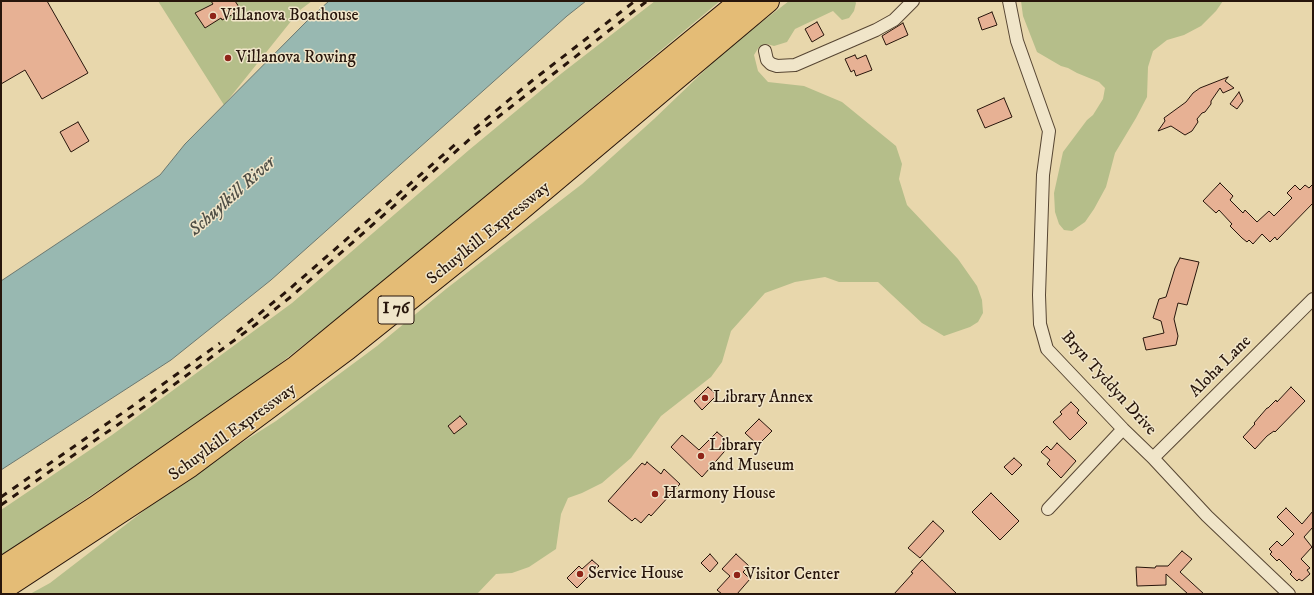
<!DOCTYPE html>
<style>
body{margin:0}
#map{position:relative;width:1314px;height:595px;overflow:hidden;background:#e8d7ac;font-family:"IM FELL DW Pica",serif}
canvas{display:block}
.frame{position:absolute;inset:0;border:2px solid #27150b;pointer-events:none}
</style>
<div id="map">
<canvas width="1314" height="595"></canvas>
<div class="frame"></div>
</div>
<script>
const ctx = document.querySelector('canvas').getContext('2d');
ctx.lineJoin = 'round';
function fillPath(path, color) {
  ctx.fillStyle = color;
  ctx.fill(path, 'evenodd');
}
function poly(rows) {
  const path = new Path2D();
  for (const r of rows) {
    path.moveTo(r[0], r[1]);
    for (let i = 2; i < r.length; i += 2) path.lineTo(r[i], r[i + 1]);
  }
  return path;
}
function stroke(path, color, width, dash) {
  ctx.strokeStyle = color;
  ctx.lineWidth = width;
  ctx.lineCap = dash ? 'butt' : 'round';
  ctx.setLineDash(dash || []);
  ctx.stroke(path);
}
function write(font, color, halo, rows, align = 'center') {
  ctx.font = font + ' "IM FELL DW Pica",serif';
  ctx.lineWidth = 3;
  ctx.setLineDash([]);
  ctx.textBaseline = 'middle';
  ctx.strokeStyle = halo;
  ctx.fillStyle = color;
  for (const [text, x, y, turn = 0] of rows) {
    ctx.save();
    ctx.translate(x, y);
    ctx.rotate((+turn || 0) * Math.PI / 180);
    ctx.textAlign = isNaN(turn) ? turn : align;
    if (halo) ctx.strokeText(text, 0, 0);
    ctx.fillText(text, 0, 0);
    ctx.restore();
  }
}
fillPath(poly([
 [158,1,312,1,300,10,224,105],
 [655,1,720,1,372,291,259,380,189,429,1,556,1,510,112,435,292,303,469,150,562,73],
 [789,1,855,1,856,3,854,11,849,18,842,20,833,11,795,29,787,42,774,46,767,44,759,47,754,55,758,71,768,82,804,86,842,102,896,146,902,164,899,179,907,205,958,259,977,286,982,300,983,313,978,322,970,327,944,336,922,323,878,282,839,282,825,277,795,282,765,293,731,331,722,362,711,377,661,416,631,458,602,483,582,493,568,498,561,514,556,549,529,567,512,573,496,574,477,594,30,594,50,583,189,476,276,421,377,346,446,289,582,184,654,119,728,48],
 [1021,1,1223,1,1216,11,1201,26,1184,35,1167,40,1153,51,1148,67,1147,97,1136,118,1115,153,1106,187,1094,209,1085,222,1072,231,1064,230,1059,224,1055,212,1054,193,1063,152,1087,120,1093,115,1103,99,1105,88,1099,82,1077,73,1068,68,1061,66,1037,52,1023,16]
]), '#b5be8a');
const water = poly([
 [329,1,586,1,567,16,271,280,171,360,1,470,1,281,160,175,185,144,307,21,329,1]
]);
fillPath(water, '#98b8b1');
stroke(water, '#6b776f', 1);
const building = poly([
 [1,1,47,1,88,73,42,99,25,70,1,84,1,1],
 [211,1,235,1,241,10,222,20,221,18,205,28,195,13,213,4,211,1],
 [992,12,997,25,982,30,978,18,992,12],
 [817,22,824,35,812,42,805,29,817,22],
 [903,23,908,35,886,45,882,36,903,23],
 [855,55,857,59,866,55,872,70,856,76,854,70,851,72,845,59,855,55],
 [1228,77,1225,81,1234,88,1223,93,1220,88,1211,101,1211,104,1205,112,1202,113,1197,119,1198,122,1192,131,1185,135,1171,126,1158,131,1165,121,1164,118,1186,102,1193,93,1200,88,1228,77],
 [1239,92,1243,101,1237,109,1230,104,1239,92],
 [1004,98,1012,117,985,128,977,110,1004,98],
 [78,122,89,141,71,152,60,132,78,122],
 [1220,183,1233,196,1230,200,1243,213,1245,210,1257,222,1269,211,1274,216,1292,198,1287,193,1295,185,1300,190,1305,185,1309,188,1313,184,1313,203,1277,240,1275,237,1270,242,1262,234,1253,244,1249,240,1247,242,1242,238,1230,226,1232,224,1219,210,1216,213,1203,201,1220,183],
 [1180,258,1199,262,1187,305,1178,303,1174,319,1178,336,1176,345,1146,350,1143,338,1164,333,1161,321,1153,318,1159,299,1166,297,1175,268,1180,258],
 [708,387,717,395,702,410,694,401,708,387],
 [1291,387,1305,401,1275,432,1274,431,1267,436,1255,449,1243,437,1255,424,1254,423,1267,408,1268,408,1276,400,1277,402,1291,387],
 [1071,402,1079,410,1077,413,1087,423,1070,440,1053,422,1062,414,1060,412,1071,402],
 [460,416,467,424,454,434,448,426,460,416],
 [759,419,772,431,758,445,745,433,759,419],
 [717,432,731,444,702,477,671,447,682,435,699,450,717,432],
 [1057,443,1076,461,1061,478,1047,464,1050,460,1041,452,1047,446,1051,450,1057,443],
 [1014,458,1022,465,1012,475,1004,467,1014,458],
 [647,462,661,474,664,469,680,484,651,516,649,514,641,523,635,518,632,521,608,501,642,463,645,465,647,462],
 [991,493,1019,521,1000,540,972,512,991,493],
 [1286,508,1302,524,1313,511,1313,527,1304,537,1312,547,1301,559,1310,568,1307,570,1310,574,1302,581,1299,579,1297,581,1290,574,1292,572,1279,559,1277,561,1270,554,1272,552,1269,549,1277,541,1282,546,1294,534,1277,517,1286,508],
 [933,521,944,531,920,558,908,548,933,521],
 [1182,551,1192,559,1180,572,1204,594,1188,594,1166,574,1166,585,1137,586,1136,567,1155,568,1156,566,1168,566,1182,551],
 [710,554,718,563,710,572,701,563,710,554],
 [736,554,749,566,743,572,750,579,737,594,722,594,717,590,730,576,722,569,736,554],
 [592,560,599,566,577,588,567,578,579,566,582,569,592,560],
 [922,560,957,594,894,594,913,573,911,572,922,560]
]);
fillPath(building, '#e7b194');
stroke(building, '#27150b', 1);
const street = poly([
 [1009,1,1017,41,1049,131,1043,175,1039,295,1040,324,1047,349,1123,429,1153,458,1207,516,1289,594],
 [765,51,767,60,771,64,777,66,795,65,876,30,894,20,913,1],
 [1153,458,1313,299],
 [1048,509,1123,429]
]);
const highway = poly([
 [1,569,96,507,296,367,741,1],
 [1,590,190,466,347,349,497,229,768,1]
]);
stroke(street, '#574633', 14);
stroke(highway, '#27150b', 24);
stroke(street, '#f0e5c9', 12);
stroke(highway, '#e4bc76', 22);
stroke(poly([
 [474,129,533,80,635,1],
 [237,332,286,292,458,142],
 [1,497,134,405,220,343],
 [1,505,145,406,255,325,293,295,471,138,647,1]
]), '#27150b', 3, [7, 7]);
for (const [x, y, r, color] of [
 [213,16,4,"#8f2418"],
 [228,58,4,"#8f2418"],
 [705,398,4,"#8f2418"],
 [701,456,4,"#8f2418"],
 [655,494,4,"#8f2418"],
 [580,574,4,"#8f2418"],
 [737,575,4,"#8f2418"]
]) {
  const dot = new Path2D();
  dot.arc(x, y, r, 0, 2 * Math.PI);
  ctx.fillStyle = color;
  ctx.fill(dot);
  stroke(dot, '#f0e5c9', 1.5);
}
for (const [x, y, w] of [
 [396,310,36]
]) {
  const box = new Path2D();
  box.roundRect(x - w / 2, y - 14, w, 28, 3);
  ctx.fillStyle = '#f0e5c9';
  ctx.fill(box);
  stroke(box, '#27150b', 1);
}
write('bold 16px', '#27150b', null, [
 ["I 76",396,310]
]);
write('17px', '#27150b', '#f0e5c9', [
 ["Villanova Boathouse",221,16],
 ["Villanova Rowing",236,58],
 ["Library Annex",713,398],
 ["Library",709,446],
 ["and Museum",709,466],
 ["Harmony House",663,494],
 ["Service House",588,574],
 ["Visitor Center",745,575]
], 'left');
write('17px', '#27150b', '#f0e5c9', [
 ["Schuylkill Expressway",489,234,-39],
 ["Aloha Lane",1221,367,-45],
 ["Bryn Tyddyn Drive",1108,384,48],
 ["Schuylkill Expressway",233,433,-36]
]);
write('italic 18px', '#4f4e45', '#f0e5c9', [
 ["Schuylkill River",233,197,-42]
]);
</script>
